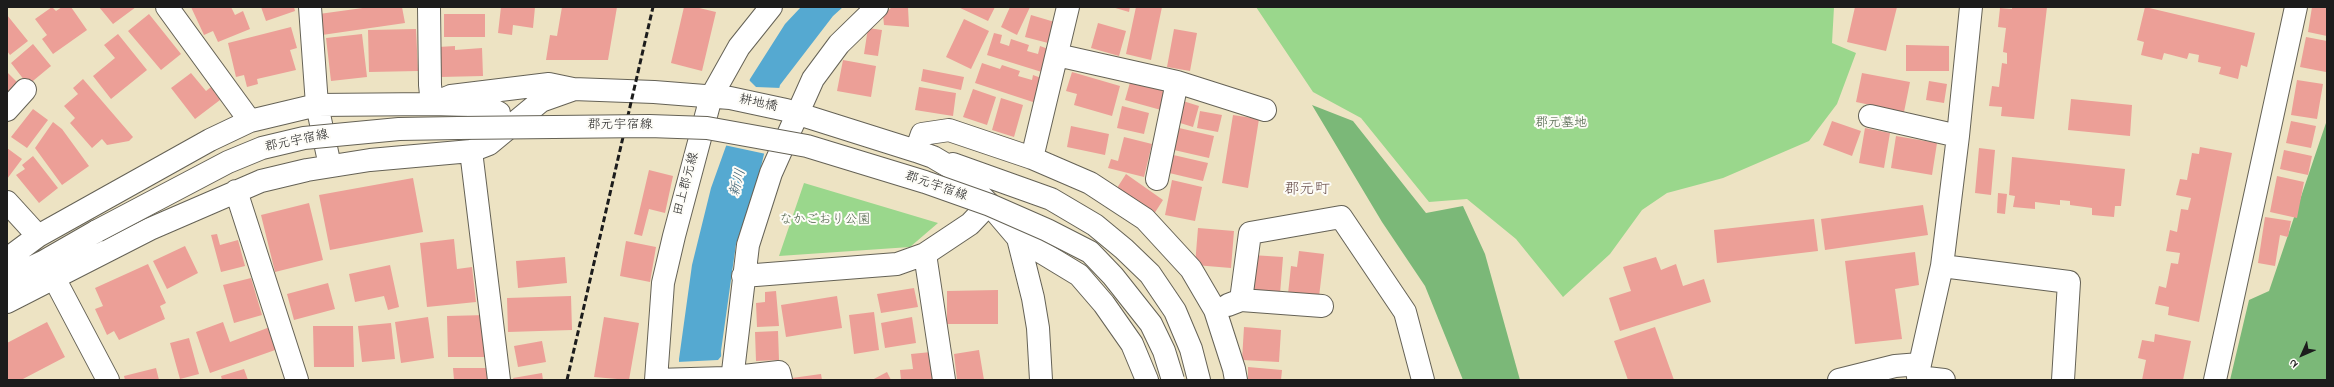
<!DOCTYPE html>
<meta charset="utf-8">
<style>
body{margin:0}
#map{position:relative;width:2334px;height:387px;overflow:hidden;background:#ede3c3;font-family:"Indie Flower",sans-serif}
canvas{display:block}
.frame{position:absolute;inset:0;border:8px solid #1c1c1c;pointer-events:none}
.north{position:absolute;left:2282px;top:335px;width:40px;height:40px;-webkit-text-stroke:3px #fdfcf7;paint-order:stroke;rotate:225deg;font-size:11px;font-weight:700;line-height:16px;text-align:center;color:#1c1c1c}
.north::after{content:'';display:block;margin:auto;width:14px;height:18px;background:#1c1c1c;clip-path:polygon(50% 0,100% 100%,50% 72%,0 100%)}
</style>
<div id="map">
<canvas width="2334" height="387"></canvas>
<div class="frame"></div>
<div class="north">N</div>
</div>
<script>
const ctx = document.querySelector('canvas').getContext('2d');
ctx.lineJoin = 'round';
function fillPath(path, color) {
  ctx.fillStyle = color;
  ctx.fill(path, 'evenodd');
}
function poly(rows) {
  const path = new Path2D();
  for (const r of rows) {
    path.moveTo(r[0], r[1]);
    for (let i = 2; i < r.length; i += 2) path.lineTo(r[i], r[i + 1]);
  }
  return path;
}
function stroke(path, color, width, dash) {
  ctx.strokeStyle = color;
  ctx.lineWidth = width;
  ctx.lineCap = dash ? 'butt' : 'round';
  ctx.setLineDash(dash || []);
  ctx.stroke(path);
}
function write(font, color, halo, rows, align = 'center') {
  ctx.font = font + ' "Indie Flower","Klee One",sans-serif';
  ctx.lineWidth = 4;
  ctx.setLineDash([]);
  ctx.textBaseline = 'middle';
  ctx.strokeStyle = halo;
  ctx.fillStyle = color;
  for (const [text, x, y, turn = 0] of rows) {
    ctx.save();
    ctx.translate(x, y);
    ctx.rotate((+turn || 0) * Math.PI / 180);
    ctx.textAlign = isNaN(turn) ? turn : align;
    if (halo) ctx.strokeText(text, 0, 0);
    ctx.fillText(text, 0, 0);
    ctx.restore();
  }
}
fillPath(poly([
 [1256,7,1834,7,1832,43,1856,53,1837,104,1809,141,1723,178,1667,193,1642,210,1610,254,1563,297,1516,239,1467,199,1429,202,1361,118,1313,92],
 [804,183,938,223,910,247,779,256]
]), '#9ad78c');
fillPath(poly([
 [1312,105,1353,121,1426,213,1463,206,1485,254,1520,380,1463,380,1425,286,1382,222],
 [2327,120,2327,380,2230,380,2249,300,2269,291]
]), '#7bb878');
fillPath(poly([
 [801,7,843,7,833,16,780,85,758,180,736,244,721,351,722,380,679,380,679,359,692,265,711,188,750,79,785,24]
]), '#55a9d1');
fillPath(poly([
 [748,79,756,87,781,88,766,154,724,145],
 [723,354,724,380,677,380,677,362,718,360]
]), '#ede3c3');
fillPath(poly([
 [52,7,56,11,62,7,71,7,87,30,53,54,42,39,47,35,35,19],
 [99,7,136,7,113,24],
 [191,7,231,7,235,15,243,11,250,29,218,42,213,31,204,35],
 [261,7,294,7,295,11,266,21],
 [370,7,402,7,405,23,322,35,319,14],
 [501,7,535,7,533,28,513,25,512,35,498,33],
 [562,7,617,7,608,60,546,60,550,35,557,36],
 [684,7,695,7,716,12,702,71,671,63],
 [892,7,908,7,909,27,884,25,883,15],
 [958,7,995,7,988,21],
 [1010,7,1030,7,1017,35,1001,27],
 [1112,7,1130,7,1129,12],
 [1136,7,1162,7,1151,60,1126,54],
 [1855,7,1897,7,1886,51,1847,42],
 [2012,7,2047,7,2034,119,2001,116,2002,107,1989,106,1992,86,1999,87,2002,63,2007,64,2007,53,2003,52,2006,28,1998,27,2000,8,2012,9],
 [2145,7,2255,33,2247,67,2241,65,2238,79,2219,74,2221,67,2198,62,2199,55,2189,53,2187,59,2164,53,2162,60,2141,55,2144,42,2137,40],
 [2312,7,2327,7,2327,36,2308,32],
 [149,14,181,54,161,70,128,31],
 [444,14,485,14,485,37,444,37],
 [7,15,28,41,10,55,7,51],
 [1031,15,1058,23,1052,44,1025,37],
 [964,19,989,31,971,69,946,57],
 [1098,23,1126,31,1119,56,1091,48],
 [291,27,297,48,290,50,296,70,257,79,258,84,247,87,244,75,236,77,228,43],
 [868,28,882,30,878,56,864,54],
 [416,29,418,71,369,72,368,30],
 [1174,29,1197,33,1190,71,1167,67],
 [994,33,1002,35,1000,43,1009,46,1011,39,1029,45,1027,51,1038,54,1040,46,1051,50,1045,73,987,55],
 [118,34,147,70,111,99,93,76,115,58,104,45],
 [362,34,367,77,331,81,326,38],
 [2306,37,2327,41,2326,72,2300,67],
 [33,44,51,66,28,85,11,63],
 [1906,45,1949,46,1949,71,1906,71],
 [455,46,455,50,482,48,483,76,440,77,438,47],
 [843,60,876,66,871,97,837,91],
 [982,63,1000,69,1002,65,1020,71,1018,76,1032,80,1033,75,1044,79,1036,103,975,83],
 [923,69,964,77,961,90,921,81],
 [7,72,20,85,7,99],
 [1072,72,1120,86,1112,116,1074,105,1077,94,1066,91],
 [191,73,206,91,211,87,220,100,195,119,171,88],
 [1862,73,1910,82,1904,112,1856,102],
 [83,79,133,137,129,141,107,145,102,139,92,148,70,123,75,118,64,106,78,94,73,88],
 [1131,79,1167,89,1161,110,1125,100],
 [2297,80,2323,84,2317,119,2291,115],
 [1929,81,1947,84,1944,103,1926,100],
 [919,87,956,93,953,116,915,110],
 [973,89,996,97,987,125,963,117],
 [1001,98,1023,105,1014,137,992,130],
 [2071,99,2132,105,2130,136,2068,130],
 [1183,101,1199,106,1193,127,1177,122],
 [1122,106,1149,113,1144,134,1117,128],
 [33,109,48,120,27,148,11,137],
 [1200,111,1222,115,1218,132,1197,128],
 [1233,115,1259,119,1248,188,1222,183],
 [1832,121,1861,131,1852,156,1823,145],
 [2291,121,2316,126,2311,148,2286,143],
 [53,122,62,129,89,166,62,185,35,148],
 [1071,126,1109,134,1105,155,1067,147],
 [1179,128,1214,136,1209,158,1174,150],
 [1865,128,1890,133,1884,168,1859,163],
 [1896,136,1937,143,1932,175,1891,168],
 [1124,137,1152,144,1144,177,1108,168,1111,159,1118,161],
 [2200,147,2232,153,2199,322,2168,315,2169,307,2155,304,2159,286,2166,288,2171,263,2178,264,2180,253,2166,251,2170,230,2177,232,2181,209,2188,210,2191,198,2176,195,2180,179,2187,180,2192,153,2199,154],
 [7,148,22,159,7,179],
 [1979,148,1995,150,1991,195,1975,193],
 [2284,150,2312,156,2308,175,2280,169],
 [1169,154,1208,163,1203,181,1165,172],
 [33,156,58,188,39,203,16,175,25,169,22,165],
 [2012,157,2125,169,2121,206,2115,206,2114,217,2092,215,2092,208,2070,205,2070,201,2060,200,2060,205,2035,202,2035,209,2013,207,2015,196,2009,195],
 [649,170,673,176,665,213,649,209,642,236,634,234],
 [1126,174,1163,200,1154,214,1117,188],
 [2277,176,2304,182,2297,218,2270,212],
 [413,178,423,232,330,250,319,195],
 [1172,180,1202,187,1195,221,1165,215],
 [1998,193,2007,194,2005,214,1997,213],
 [309,203,323,260,275,272,261,215],
 [1923,205,1928,235,1825,250,1821,219],
 [2265,217,2291,221,2288,237,2280,235,2275,266,2258,263],
 [1814,219,1818,251,1717,263,1714,230],
 [1198,228,1234,231,1231,268,1195,265],
 [217,234,220,245,238,240,245,266,221,272,211,235],
 [454,239,457,269,472,267,476,302,427,307,420,243],
 [626,241,656,247,650,282,620,276],
 [185,246,198,273,167,289,153,261],
 [1299,251,1324,254,1319,297,1288,294,1291,266,1297,267],
 [1915,252,1919,285,1895,289,1902,339,1855,344,1845,261],
 [1252,255,1283,257,1280,294,1250,292],
 [565,257,567,283,518,288,516,261],
 [1656,257,1661,270,1676,264,1683,286,1704,279,1711,302,1620,331,1609,298,1631,291,1623,267],
 [148,264,166,303,160,306,165,319,119,340,114,331,107,335,95,309,103,306,95,288],
 [390,265,399,307,388,310,384,296,355,302,349,274],
 [251,278,262,315,234,323,223,285],
 [328,283,335,309,294,320,287,294],
 [914,288,918,307,881,313,877,294],
 [998,290,998,324,947,324,947,291],
 [776,291,779,326,757,327,756,303,765,302,765,292],
 [571,296,572,330,508,332,507,298],
 [837,296,842,328,786,337,781,305],
 [874,312,879,350,854,354,849,315],
 [487,315,488,357,448,357,447,316],
 [428,317,434,358,401,363,395,322],
 [604,317,639,323,629,380,594,377],
 [912,317,916,343,885,348,881,323],
 [47,322,65,357,21,380,7,380,7,343],
 [223,322,230,342,270,327,278,349,210,373,196,332],
 [391,323,395,359,362,362,358,326],
 [313,326,353,326,354,367,314,367],
 [1244,327,1281,330,1279,362,1242,360],
 [1655,327,1674,380,1628,380,1614,341],
 [778,331,779,360,756,361,755,332],
 [2155,334,2191,341,2183,380,2142,380,2146,360,2138,358,2142,340,2154,342],
 [189,338,199,374,180,379,170,343],
 [542,341,546,362,518,367,514,346],
 [979,350,984,380,957,380,954,354],
 [931,352,934,380,901,380,900,370,913,369,911,354],
 [1248,367,1282,370,1281,380,1248,380],
 [156,368,159,380,125,380,124,376],
 [453,368,494,368,494,380,454,380],
 [244,369,248,380,222,380,221,376],
 [887,372,891,380,872,380],
 [542,373,543,380,514,380,513,378],
 [821,374,822,380,793,380,792,378]
]), '#ec9f97');
const minor = poly([
 [167,7,250,121],
 [310,7,317,105,330,166],
 [429,7,430,85,432,104,469,105,488,107,499,113,500,134],
 [1057,55,1177,82,1265,110],
 [7,110,25,90],
 [1870,116,1958,136],
 [471,151,499,380],
 [916,151,922,134,949,130,1032,158,1090,183,1145,219,1191,269,1215,310,1234,369,1236,380],
 [1032,158,1068,7],
 [953,164,1051,199,1095,225,1124,249,1150,274,1175,311,1191,349,1199,380],
 [1157,179,1177,82],
 [236,191,297,380],
 [7,202,38,236],
 [1018,238,1033,298,1038,328,1041,380],
 [925,254,944,380],
 [7,259,38,236,210,140,250,121,317,105,432,104,451,96,549,84,573,89,654,92,730,98,786,110,916,151,933,157,955,170,989,204,1018,238,1079,275,1104,304,1132,344,1147,380],
 [1942,266,2069,282,2063,380],
 [53,276,108,380],
 [743,276,897,264,925,254,970,224,989,204],
 [7,279,43,262,97,231],
 [1241,300,1250,233,1341,217,1405,312,1423,380],
 [7,302,150,229,261,181,307,170,370,160,471,151,489,144,541,101,572,90],
 [1228,305,1241,300,1322,306],
 [1918,377,1944,380],
 [656,380,663,283,674,236,711,97,739,47,771,7],
 [656,380,726,378,779,372,781,380],
 [732,380,748,245,771,173,813,79,839,44,877,7],
 [1839,380,1895,366,1920,364],
 [1918,380,1920,364,1942,266,1958,136,1971,7],
 [2215,380,2296,7]
]);
stroke(minor, '#656256', 24);
stroke(minor, '#fff', 22);
stroke(poly([
 [567,380,653,7]
]), '#1c1c1c', 3, [6, 3]);
const minorBridge = poly([
 [97,231,228,162,262,148,304,138,399,129,458,128,649,126,707,128,807,146,925,182,990,205,1047,230,1090,252,1113,276,1151,324,1164,351,1173,380]
]);
stroke(minorBridge, '#656256', 24, []);
stroke(minorBridge, '#fff', 22);
write('13px', '#1c1c1c', '#fdfcf7', [
 ["耕地橋",758,104,12],
 ["郡元宇宿線",620,126],
 ["郡元宇宿線",297,142,-12],
 ["田上郡元線",687,184,-75],
 ["郡元宇宿線",936,187,19]
]);
write('13px', '#485d43', '#fdfcf7', [
 ["郡元墓地",1561,124],
 ["なかごおり公園",825,221]
]);
write('italic 14px', '#365b6d', '#fdfcf7', [
 ["新川",739,183,-76]
]);
write('15px', '#654a47', '#fdfcf7', [
 ["郡元町",1307,191]
]);
</script>
